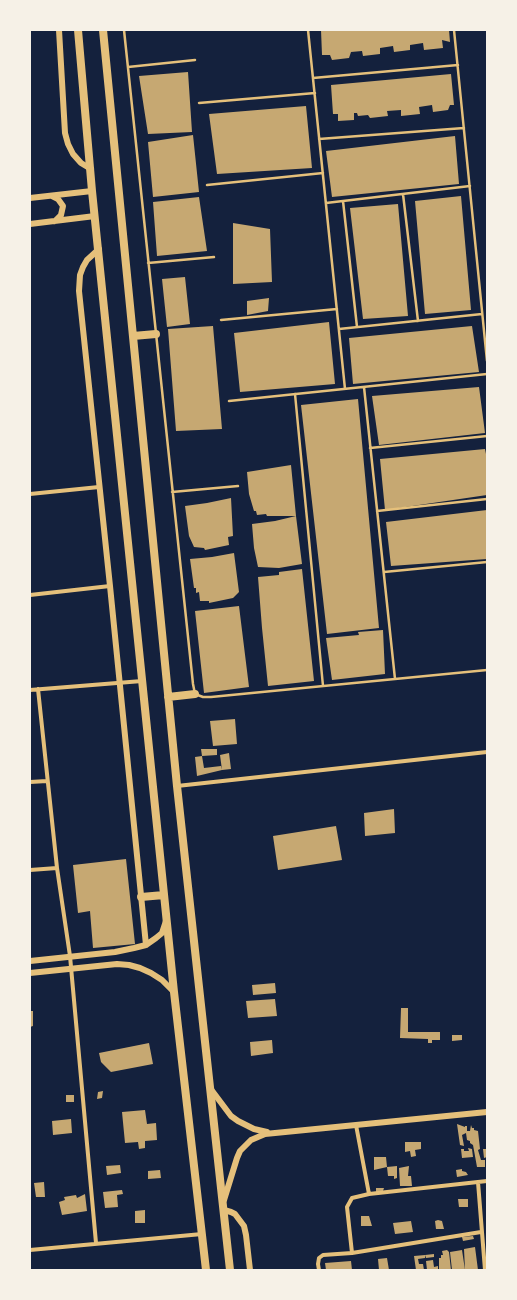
<!DOCTYPE html>
<style>
body{margin:0}
#map{position:relative;width:517px;height:1300px;overflow:hidden;background:#14213d;font-family:Spectral,serif}
canvas{display:block}
.frame{position:absolute;inset:0;border:31px solid #f6f1e7;pointer-events:none}
</style>
<div id="map">
<canvas width="517" height="1300"></canvas>
<div class="frame"></div>
</div>
<script>
const ctx = document.querySelector('canvas').getContext('2d');
ctx.lineJoin = 'round';
function fillPath(path, color) {
  ctx.fillStyle = color;
  ctx.fill(path, 'evenodd');
}
function poly(rows) {
  const path = new Path2D();
  for (const r of rows) {
    path.moveTo(r[0], r[1]);
    for (let i = 2; i < r.length; i += 2) path.lineTo(r[i], r[i + 1]);
  }
  return path;
}
function stroke(path, color, width, dash) {
  ctx.strokeStyle = color;
  ctx.lineWidth = width;
  ctx.lineCap = dash ? 'butt' : 'round';
  ctx.setLineDash(dash || []);
  ctx.stroke(path);
}
fillPath(poly([
 [321,30,449,30,450,42,442,40,443,48,424,50,423,43,410,45,410,50,394,52,393,46,380,48,380,54,363,56,362,51,351,52,349,58,332,60,330,55,322,55],
 [188,72,192,132,148,134,139,76],
 [451,74,454,105,450,105,448,110,433,112,432,105,419,107,420,114,401,116,401,110,387,111,388,116,370,118,368,115,358,116,357,113,354,113,354,120,338,121,338,114,333,114,331,85],
 [306,106,312,168,217,174,209,114],
 [193,135,199,192,153,197,148,142],
 [455,136,459,184,332,197,326,151],
 [461,196,471,310,425,314,415,201],
 [199,197,207,251,157,256,153,202],
 [398,204,408,316,363,319,350,208],
 [233,223,270,229,272,282,233,284],
 [185,277,190,324,167,327,162,279],
 [269,298,268,311,247,315,247,301],
 [329,322,335,384,240,392,234,333],
 [213,326,222,429,176,431,168,329],
 [472,326,479,372,353,384,349,338],
 [479,387,485,433,379,445,372,396],
 [358,399,379,628,327,634,301,405],
 [485,449,487,459,487,495,385,510,380,459],
 [291,465,296,516,267,516,266,514,257,515,256,511,254,511,249,494,247,472],
 [231,498,233,536,228,537,229,545,205,550,204,548,194,547,189,536,185,506,207,503],
 [487,510,487,559,391,566,386,522],
 [296,516,302,564,279,568,258,567,254,548,252,524,275,521],
 [234,553,239,592,233,598,209,603,209,601,200,601,199,592,196,593,196,588,194,588,190,559,212,557],
 [302,569,314,681,268,686,262,628,258,577,279,575,279,572],
 [239,606,249,687,204,693,195,611],
 [383,630,385,674,332,680,326,638,359,635,358,632],
 [235,719,237,744,213,746,210,721],
 [201,749,217,749,217,755,202,756],
 [229,753,231,769,222,770,220,755],
 [202,756,204,768,221,766,222,770,197,776,195,757],
 [394,809,395,833,365,836,364,813],
 [336,826,342,860,278,870,273,836],
 [126,859,135,944,93,948,90,911,78,913,73,865],
 [275,983,276,993,253,995,252,985],
 [275,999,277,1016,248,1018,246,1001],
 [401,1008,408,1008,408,1032,440,1032,440,1040,432,1040,432,1043,428,1043,428,1039,400,1038],
 [30,1011,33,1011,33,1026,30,1027],
 [452,1035,462,1035,462,1040,452,1041],
 [272,1040,273,1053,251,1056,250,1042],
 [149,1043,153,1064,111,1072,101,1062,99,1053],
 [103,1091,102,1098,97,1099,98,1092],
 [66,1095,74,1095,74,1102,66,1102],
 [145,1110,147,1124,156,1123,157,1140,145,1141,145,1148,139,1149,138,1142,125,1143,122,1112],
 [71,1119,72,1133,53,1135,52,1121],
 [457,1124,465,1127,465,1126,467,1126,467,1131,470,1131,471,1125,472,1128,474,1128,474,1130,478,1131,480,1149,478,1150,481,1160,485,1160,485,1167,477,1167,473,1145,470,1143,470,1141,467,1140,466,1133,462,1135,464,1146,460,1145],
 [405,1142,421,1142,421,1149,415,1150,416,1156,411,1157,410,1151,405,1152],
 [468,1148,472,1149,473,1157,462,1158,461,1149,464,1149,464,1151,469,1151],
 [483,1149,487,1149,487,1157,484,1158],
 [374,1157,386,1157,387,1167,374,1170],
 [120,1165,121,1173,107,1175,106,1166],
 [397,1166,397,1178,394,1179,394,1176,388,1176,387,1167],
 [409,1166,408,1176,411,1176,412,1186,400,1186,399,1168],
 [462,1169,462,1171,466,1172,468,1175,457,1177,456,1170],
 [160,1170,161,1178,148,1179,148,1171],
 [44,1182,45,1197,36,1197,34,1183],
 [376,1188,384,1188,383,1191,376,1192],
 [122,1190,123,1194,117,1195,118,1207,105,1208,103,1192],
 [85,1194,87,1211,62,1215,59,1202,65,1200,64,1197,76,1195,77,1198],
 [458,1199,468,1199,468,1207,459,1207],
 [145,1210,145,1223,135,1223,135,1211],
 [361,1216,369,1216,372,1226,361,1226],
 [438,1220,442,1221,444,1229,436,1229,435,1221],
 [411,1221,413,1232,395,1234,393,1223],
 [473,1236,474,1239,463,1241,462,1237],
 [475,1247,478,1270,465,1270,464,1249],
 [447,1250,449,1252,451,1270,439,1270,439,1258,441,1258,441,1255,443,1255,442,1251],
 [462,1250,465,1270,452,1270,450,1252],
 [434,1254,434,1257,426,1258,425,1255],
 [425,1255,425,1258,418,1259,419,1264,423,1264,424,1270,416,1270,414,1256],
 [387,1258,389,1270,379,1270,378,1259],
 [433,1260,434,1267,438,1266,438,1270,427,1270,426,1261],
 [351,1261,352,1270,326,1270,325,1263]
]), '#c6a872');
stroke(poly([
 [124,30,193,684,195,694,203,697,211,697,487,670],
 [308,30,345,389],
 [454,30,487,361],
 [128,67,195,60],
 [313,78,458,65],
 [199,103,315,93],
 [319,139,464,128],
 [207,185,323,173],
 [403,194,418,321],
 [343,201,357,327],
 [326,203,470,186],
 [148,263,214,257],
 [221,320,337,309],
 [339,329,482,314],
 [364,387,395,679],
 [295,394,323,686],
 [229,401,487,374],
 [370,448,487,436],
 [172,492,238,486],
 [377,511,487,499],
 [384,572,487,562]
]), '#e5c07b', 2.5);
stroke(poly([
 [30,494,99,487],
 [30,595,110,586],
 [38,689,57,868,70,956,96,1243],
 [30,690,142,681],
 [30,782,47,781],
 [177,786,487,752],
 [30,870,57,868],
 [356,1125,369,1194],
 [478,1182,485,1270],
 [30,1250,202,1234],
 [352,1253,347,1207,352,1198,369,1194,487,1181],
 [319,1270,318,1264,319,1258,323,1255,352,1253,481,1232]
]), '#e5c07b', 4);
stroke(poly([
 [59,30,65,133,68,144,73,154,81,163,91,169],
 [52,196,58,199,63,206,61,215,55,221],
 [30,198,92,191],
 [30,224,95,216],
 [99,249,87,260,83,267,80,275,79,291,110,586,146,945],
 [30,961,115,952,134,948,146,945,156,938,162,933,166,921],
 [30,973,117,964,129,965,140,968,151,973,162,980,174,992],
 [210,1088,231,1116,238,1121,254,1129,267,1132],
 [224,1200,237,1158,240,1151,251,1140,265,1134,487,1112],
 [224,1210,231,1212,235,1214,244,1226,246,1235,250,1270]
]), '#e5c07b', 6);
stroke(poly([
 [78,30,92,191,174,992,206,1270],
 [103,30,177,786,230,1270],
 [133,336,156,334],
 [168,697,195,694],
 [141,897,164,895]
]), '#e5c07b', 8);
</script>
